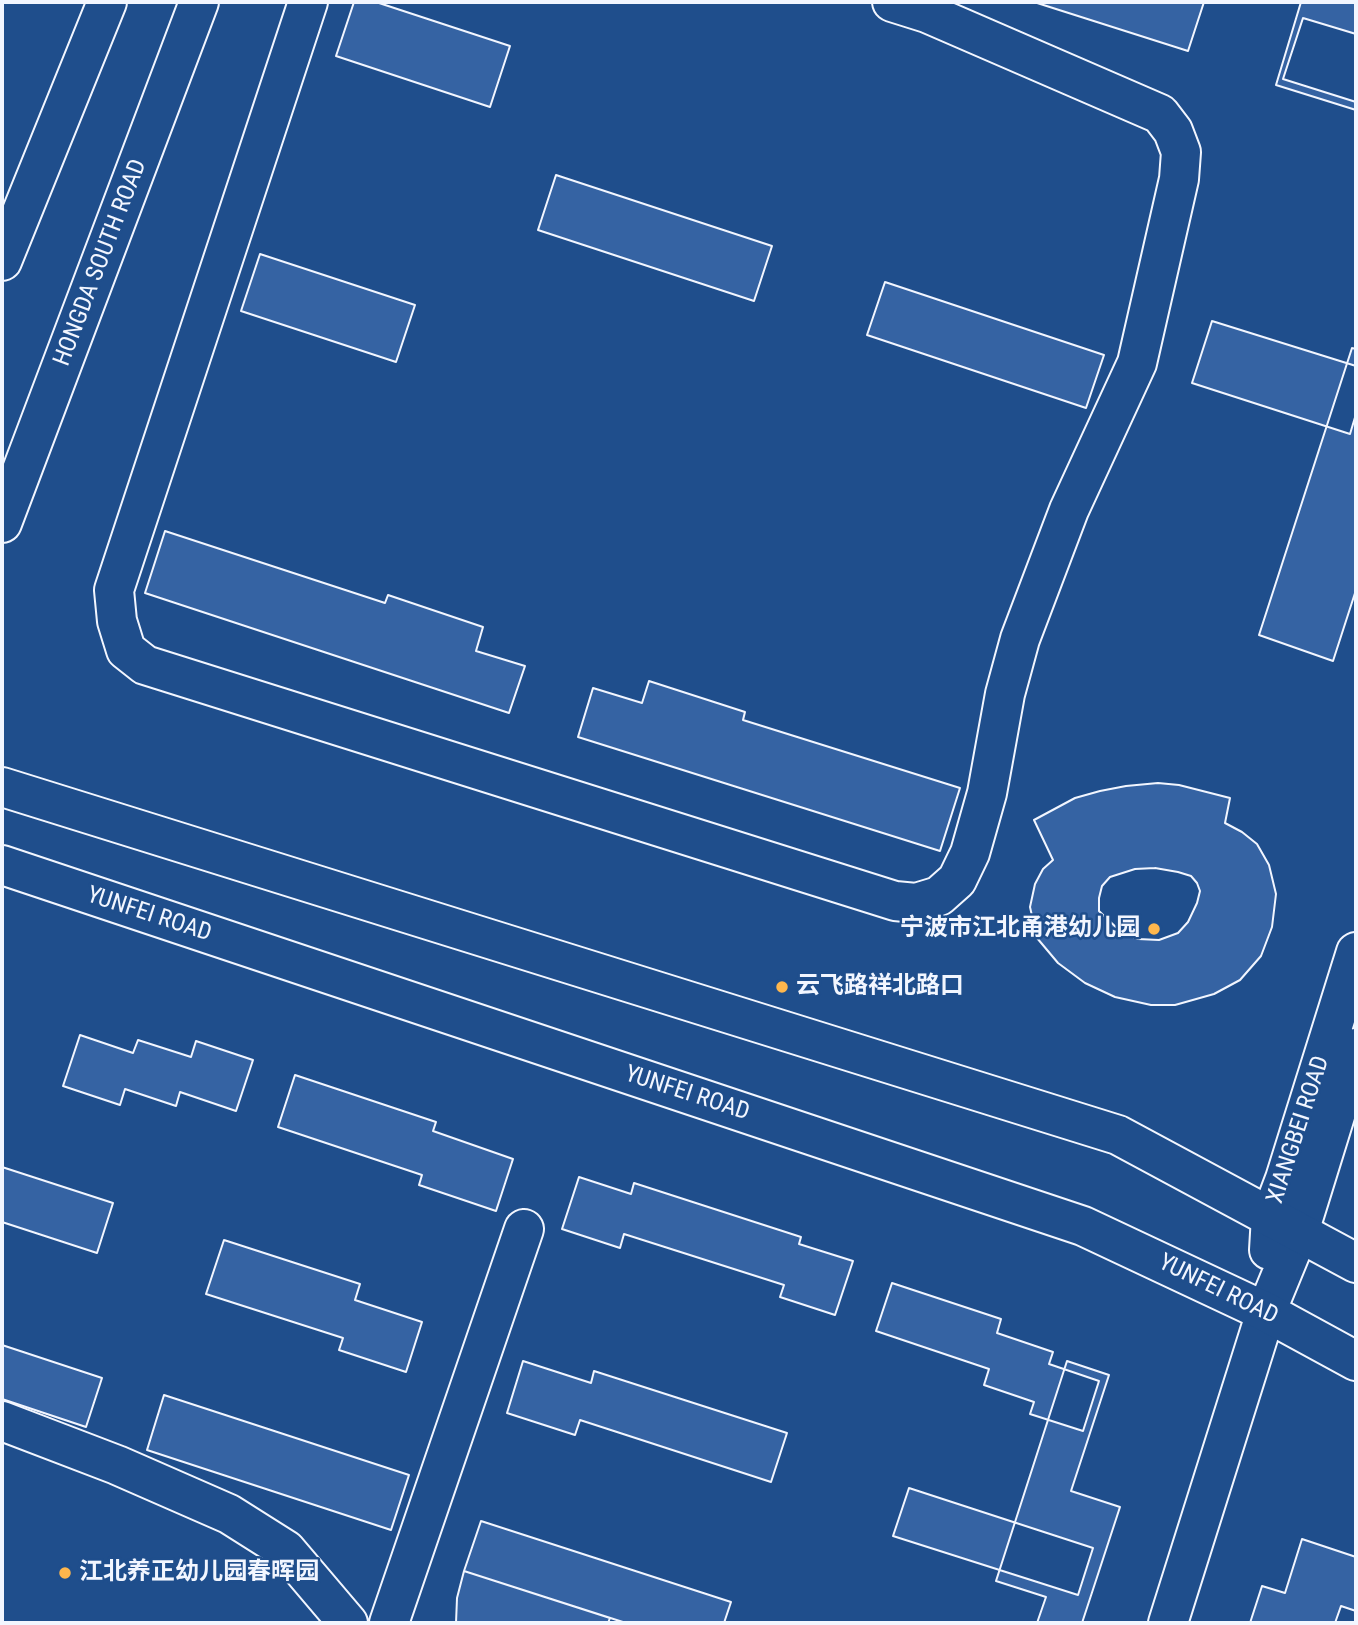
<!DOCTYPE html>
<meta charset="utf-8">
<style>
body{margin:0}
#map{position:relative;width:1358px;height:1625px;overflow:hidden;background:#1f4e8c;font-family:"Roboto Condensed",sans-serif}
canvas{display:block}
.frame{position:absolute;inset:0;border:4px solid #f2f6ff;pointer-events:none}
</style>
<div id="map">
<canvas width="1358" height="1625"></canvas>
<div class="frame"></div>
</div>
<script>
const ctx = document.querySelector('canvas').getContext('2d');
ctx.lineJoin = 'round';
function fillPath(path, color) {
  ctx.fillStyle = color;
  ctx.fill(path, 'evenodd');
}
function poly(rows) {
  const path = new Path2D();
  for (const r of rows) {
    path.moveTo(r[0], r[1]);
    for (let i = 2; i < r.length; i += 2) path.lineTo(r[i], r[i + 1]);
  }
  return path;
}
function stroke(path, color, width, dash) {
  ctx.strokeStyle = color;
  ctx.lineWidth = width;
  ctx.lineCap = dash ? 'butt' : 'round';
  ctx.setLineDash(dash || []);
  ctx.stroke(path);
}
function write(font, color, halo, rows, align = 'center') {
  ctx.font = font + ' "Roboto Condensed","Noto Sans SC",sans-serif';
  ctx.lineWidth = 5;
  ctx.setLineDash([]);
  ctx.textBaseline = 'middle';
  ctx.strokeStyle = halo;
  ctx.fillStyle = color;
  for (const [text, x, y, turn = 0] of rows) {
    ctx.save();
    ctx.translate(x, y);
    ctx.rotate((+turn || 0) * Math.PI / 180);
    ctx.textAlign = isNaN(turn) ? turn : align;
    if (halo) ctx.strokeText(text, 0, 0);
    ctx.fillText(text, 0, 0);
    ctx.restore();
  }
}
const building = poly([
 [354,2,376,2,510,46,490,107,336,56,354,2],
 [1034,2,1204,2,1188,51,1034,2],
 [1301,2,1356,2,1356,110,1276,85,1301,2],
 [1303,18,1356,34,1356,102,1283,79,1303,18],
 [556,175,772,246,754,301,538,230,556,175],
 [260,254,415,305,396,362,241,311,260,254],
 [885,282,1104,355,1086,408,867,335,885,282],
 [1212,321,1356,366,1356,414,1350,434,1192,383,1212,321],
 [1352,348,1356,349,1356,590,1333,661,1259,635,1352,348],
 [165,531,385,603,388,595,483,627,476,651,525,666,509,713,145,593,165,531],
 [649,681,745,712,743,720,960,788,940,851,578,737,593,688,642,703,649,681],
 [1158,783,1179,785,1230,798,1225,823,1242,832,1257,844,1269,865,1276,894,1272,927,1261,956,1240,980,1214,994,1175,1005,1151,1005,1115,997,1085,983,1058,963,1037,938,1030,907,1035,884,1043,869,1053,860,1034,820,1075,798,1100,791,1126,786,1158,783],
 [1155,868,1178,872,1191,876,1197,883,1200,891,1197,903,1188,922,1178,933,1159,940,1138,939,1121,932,1099,911,1099,898,1102,886,1110,877,1135,869,1155,868],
 [80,1035,133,1053,138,1040,191,1057,196,1041,253,1060,236,1111,180,1092,176,1106,125,1089,120,1105,63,1086,80,1035],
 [295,1075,436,1122,433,1131,513,1159,496,1211,419,1185,422,1175,278,1127,295,1075],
 [2,1167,113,1203,97,1253,2,1222,2,1167],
 [579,1177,631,1194,634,1183,801,1237,799,1244,853,1261,835,1315,780,1297,784,1285,624,1234,620,1248,562,1229,579,1177],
 [224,1240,360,1284,355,1300,422,1322,406,1372,339,1350,343,1338,206,1294,224,1240],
 [892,1283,1001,1319,997,1333,1053,1352,1049,1364,1099,1381,1083,1431,1030,1414,1034,1402,984,1385,989,1369,876,1331,892,1283],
 [2,1345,102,1378,86,1427,2,1399,2,1345],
 [523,1361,591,1383,594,1371,787,1433,771,1482,580,1420,575,1435,507,1413,523,1361],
 [1067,1361,1109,1375,1071,1491,1120,1507,1082,1623,1037,1623,1046,1597,996,1581,1067,1361],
 [164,1395,409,1475,391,1530,147,1450,164,1395],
 [909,1488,1093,1548,1078,1595,893,1536,909,1488],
 [481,1521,731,1602,724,1623,626,1623,464,1571,481,1521],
 [1302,1539,1356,1557,1356,1611,1341,1606,1335,1623,1250,1623,1262,1586,1285,1593,1302,1539],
 [464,1571,610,1618,608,1623,456,1623,457,1598,464,1571]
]);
fillPath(building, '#3563a3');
stroke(building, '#f2f6ff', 2);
const minor = poly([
 [308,2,114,590,117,621,126,650,145,665,895,901,916,903,939,896,957,880,970,853,987,793,1005,694,1020,639,1069,510,1137,363,1179,179,1181,152,1173,131,1160,114,927,13],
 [892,2,927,13,931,2],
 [1269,1250,1271,1216,1285,1179,1356,952],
 [2,1421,117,1465,229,1514,286,1550,348,1623],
 [389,1623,524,1229],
 [1168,1623,1266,1312,1299,1232,1356,1048]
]);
const major = poly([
 [2,261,107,2],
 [2,523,199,2],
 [2,787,1118,1135,1356,1263],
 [2,865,1083,1226,1266,1312,1356,1361]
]);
stroke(minor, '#f2f6ff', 42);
stroke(major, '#f2f6ff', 42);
stroke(minor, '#1f4e8c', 38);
stroke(major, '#1f4e8c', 38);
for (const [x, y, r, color] of [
 [1154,929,7,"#ffb74d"],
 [782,987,7,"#ffb74d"],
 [65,1573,7,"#ffb74d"]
]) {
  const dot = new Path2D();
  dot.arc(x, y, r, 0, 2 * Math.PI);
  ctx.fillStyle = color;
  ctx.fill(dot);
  stroke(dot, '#1f4e8c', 2.5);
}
write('24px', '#f2f6ff', '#1f4e8c', [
 ["HONGDA SOUTH ROAD",101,263,-69],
 ["YUNFEI ROAD",149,915,18],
 ["YUNFEI ROAD",687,1094,18],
 ["XIANGBEI ROAD",1299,1130,-72],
 ["YUNFEI ROAD",1218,1290,26]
]);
write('bold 24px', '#f2f6ff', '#1f4e8c', [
 ["宁波市江北甬港幼儿园",1140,929,"right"],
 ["云飞路祥北路口",796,987],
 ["江北养正幼儿园春晖园",79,1573]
], 'left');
</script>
